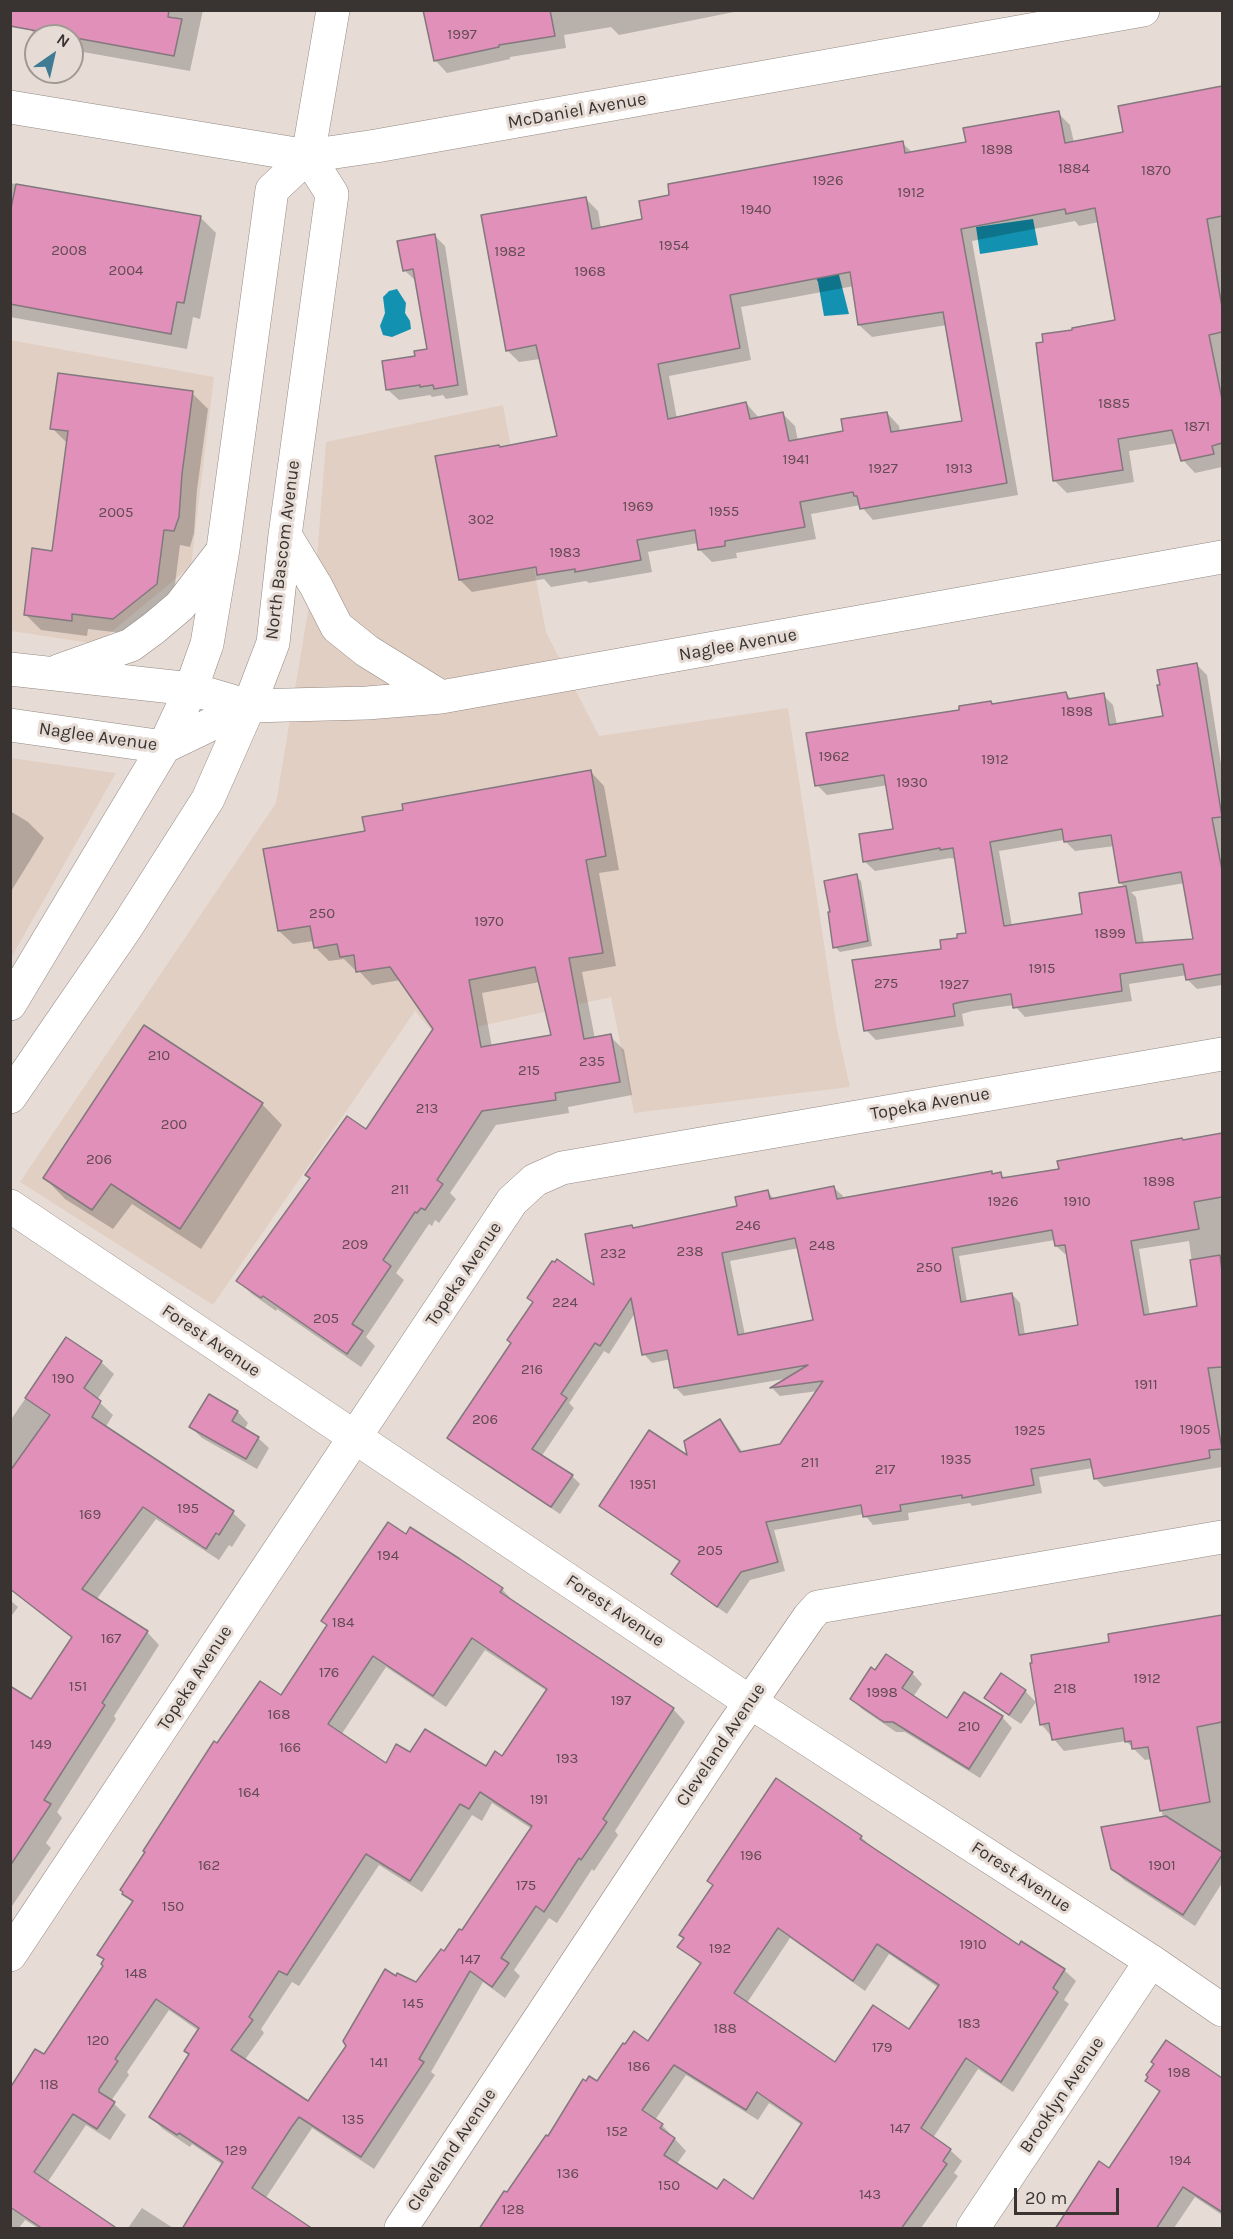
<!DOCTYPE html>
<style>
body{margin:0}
#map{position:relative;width:1233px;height:2239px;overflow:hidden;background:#e7dcd5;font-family:Karla,sans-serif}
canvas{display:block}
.frame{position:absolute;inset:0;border:12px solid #393431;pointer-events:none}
.north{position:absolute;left:24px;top:24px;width:60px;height:60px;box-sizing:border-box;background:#e7dcd5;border:2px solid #a19993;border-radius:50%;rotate:34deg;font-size:16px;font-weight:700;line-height:24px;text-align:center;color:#393431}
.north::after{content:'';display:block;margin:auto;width:21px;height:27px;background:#407b93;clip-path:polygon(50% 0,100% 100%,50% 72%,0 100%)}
.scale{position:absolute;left:1014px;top:2188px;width:105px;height:27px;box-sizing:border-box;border:3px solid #393431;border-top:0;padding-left:8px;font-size:18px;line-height:21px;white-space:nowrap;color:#393431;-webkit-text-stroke:4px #e7dcd5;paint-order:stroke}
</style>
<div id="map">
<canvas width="1233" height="2239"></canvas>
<div class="frame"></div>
<div class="north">N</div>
<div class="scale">20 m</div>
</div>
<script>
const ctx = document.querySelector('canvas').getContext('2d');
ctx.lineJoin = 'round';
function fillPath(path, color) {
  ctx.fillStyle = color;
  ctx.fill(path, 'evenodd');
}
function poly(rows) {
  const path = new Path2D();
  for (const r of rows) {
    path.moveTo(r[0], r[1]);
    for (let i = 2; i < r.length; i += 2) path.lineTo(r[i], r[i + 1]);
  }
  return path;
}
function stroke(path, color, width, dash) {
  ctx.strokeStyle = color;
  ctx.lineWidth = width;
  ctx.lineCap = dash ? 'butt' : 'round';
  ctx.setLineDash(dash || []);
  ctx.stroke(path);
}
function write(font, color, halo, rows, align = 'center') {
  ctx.font = font + ' Karla,sans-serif';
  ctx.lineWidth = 6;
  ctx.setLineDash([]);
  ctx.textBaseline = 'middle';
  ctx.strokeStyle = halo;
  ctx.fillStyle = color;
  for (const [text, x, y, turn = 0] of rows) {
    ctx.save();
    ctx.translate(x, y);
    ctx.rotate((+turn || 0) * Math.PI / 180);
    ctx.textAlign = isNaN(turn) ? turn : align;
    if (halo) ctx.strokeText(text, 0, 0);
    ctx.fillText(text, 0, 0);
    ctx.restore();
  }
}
fillPath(poly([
 [10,340,214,377,191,566,97,644,11,631],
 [503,405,546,632,599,736,788,708,837,1029,850,1087,634,1113,611,997,436,1036,415,1011,213,1305,20,1182,276,803,317,557,326,442],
 [11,758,116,773,11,958,10,758]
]), '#e1cfc4');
fillPath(poly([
 [1033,219,1038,245,980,254,976,227],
 [838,271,849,314,824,316,818,282,813,272],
 [397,289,406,303,405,313,410,321,411,329,392,337,383,335,380,326,385,313,383,297,389,291]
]), '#1292b0');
fillPath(poly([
 [32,10,203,10,190,71,72,50,72,36,37,36,30,29],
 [428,10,744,10,619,35,611,27,564,35,566,48,510,57,510,59,447,73,435,60],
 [1222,87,1222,467,1195,473,1183,460,1178,443,1129,451,1134,482,1067,493,1055,481,1074,332,1117,321,1099,222,1079,226,1075,221,972,241,1018,495,873,520,860,505,811,514,816,539,736,553,737,558,712,562,699,549,698,543,648,552,652,572,589,583,586,581,551,587,544,579,472,592,460,580,501,448,559,437,540,359,519,362,507,350,585,198,598,211,601,229,644,220,902,143,913,153,968,143,1058,113,1070,125,1074,143,1125,134,1120,107],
 [854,286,859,325,872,337,947,325,964,423,900,432,899,426,887,413,845,432,798,441,795,426,783,414,759,418,746,403,677,419,669,376,751,360,741,307],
 [10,183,200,217,216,233,200,319,193,317,187,349,10,317],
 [435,236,445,246,468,395,446,399,443,395,432,397,430,395,399,400,388,390,384,362,416,357,429,350,416,281,404,270],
 [192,393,208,409,197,490,194,533,190,547,180,545,173,600,130,634,88,629,87,636,41,630,25,614,53,553,68,444,52,428],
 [1197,665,1207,675,1222,770,1222,985,1197,989,1187,979,1187,975,1129,984,1132,1001,1025,1017,1014,1005,972,1011,962,1014,964,1026,876,1040,866,1030,943,951,968,934,956,859,950,858,875,871,864,861,894,830,888,785,827,795,817,785,961,711,991,702,994,705,1066,693,1072,700,1103,695,1113,705,1117,725,1165,717],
 [1064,840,1075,851,1115,846,1120,883,1125,887,1084,915,1012,926,999,851],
 [1185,883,1194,940,1144,944,1136,897,1131,892],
 [591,772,604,786,619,870,599,873,616,966,582,972,595,1039,610,1036,624,1050,632,1095,568,1107,569,1113,496,1125,450,1193,456,1199,439,1223,435,1220,432,1226,429,1224,396,1273,404,1280,366,1337,375,1346,361,1367,277,1309,276,1311,252,1294,238,1281,366,1131,434,1029,401,980,372,985,358,970,355,970,344,959,329,961,316,948,314,941,293,944,279,931,366,832],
 [540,982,553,1037,492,1047,482,993],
 [10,811,28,822,44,838,10,893],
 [856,876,861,881,872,946,840,952,835,947],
 [262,1104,282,1125,201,1249,132,1204,113,1229,65,1199,45,1178],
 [1222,1135,1222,1467,1104,1487,1095,1478,1093,1468,1039,1477,1042,1493,972,1506,970,1503,908,1513,909,1520,873,1525,864,1514,774,1530,785,1571,750,1580,727,1614,681,1582,673,1574,681,1563,610,1514,601,1506,689,1458,720,1421,728,1430,743,1453,781,1445,818,1391,780,1396,773,1389,790,1378,684,1396,676,1388,671,1359,652,1363,644,1354,635,1313,609,1354,604,1351,569,1403,574,1408,541,1457,572,1476,580,1484,560,1514,457,1446,449,1438,596,1288,632,1227,634,1229,739,1207,767,1191,775,1200,834,1188,843,1196,843,1200,991,1173,993,1175,1001,1174,1006,1179,1061,1170],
 [1055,1240,1056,1246,1065,1254,1069,1254,1081,1326,1025,1335,1020,1303,1012,1294,967,1302,959,1256],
 [1189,1241,1198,1307,1150,1316,1139,1249],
 [799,1248,814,1321,745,1335,730,1261],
 [66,1339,101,1362,114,1374,97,1400,113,1415,105,1428,233,1513,246,1525,232,1547,229,1545,219,1560,156,1519,96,1600,147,1632,159,1645,114,1716,116,1719,57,1812,62,1818,46,1843,51,1848,10,1909,10,1688,31,1701,73,1639,10,1589,10,1421],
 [209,1396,238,1412,248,1423,244,1430,258,1438,269,1448,257,1469,202,1438,191,1427],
 [502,1589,514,1602,673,1709,685,1722,615,1831,618,1835,594,1871,592,1869,557,1923,549,1918,514,1970,520,1976,505,1998,483,1982,431,2072,435,2075,374,2169,312,2128,265,2199,184,2228,223,2165,192,2144,190,2147,163,2129,151,2117,190,2054,199,2031,169,2010,127,2072,129,2075,111,2101,126,2115,110,2140,86,2125,47,2183,116,2228,38,2228,25,2220,19,2228,10,2228,10,2090,44,2056,105,1966,105,1961,99,1955,133,1903,124,1894,218,1745,282,1697],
 [485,1650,547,1691,503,1758,487,1768,410,1754,386,1765,341,1735,386,1667,446,1707],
 [492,1803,532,1829,462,1932,416,1984,397,1978,308,2103,244,2061,264,2033,261,2029,292,1982,299,1986,379,1865,422,1892,472,1815,482,1821],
 [10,1600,18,1607,10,1618],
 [1222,1617,1222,1883,1195,1926,1124,1880,1112,1868,1163,1818,1152,1759,1145,1760,1126,1741,1064,1751,1041,1724,1111,1644,1109,1635],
 [876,1672,912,1673,922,1684,913,1697,947,1720,1002,1717,1012,1728,980,1778,905,1732,896,1732,862,1709,852,1699],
 [1002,1675,1025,1691,1036,1702,1021,1724,997,1708,986,1698],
 [861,1837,873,1848,1019,1947,1064,1970,1076,1981,1064,2000,1069,2004,1013,2092,978,2069,933,2138,950,2150,962,2161,954,2173,958,2176,921,2228,481,2228,548,2138,597,2083,649,2043,701,1965,679,1947,714,1886,709,1881],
 [790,1938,865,1991,889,1954,939,1988,910,2031,836,2064,747,2003],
 [686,2075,758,2120,769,2103,803,2126,753,2202,718,2191,676,2165,686,2151,662,2125,655,2120],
 [1167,2042,1222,2080,1222,2215,1195,2197,1174,2228,1055,2228,1062,2217,1063,2218,1110,2170,1160,2093,1147,2081],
 [142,2208,173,2228,128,2228]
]), '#0003');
const building = poly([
 [10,10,169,10,168,17,182,19,174,56,10,26,10,10],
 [423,10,550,10,555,36,499,45,499,47,434,61,423,10],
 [1222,86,1222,216,1207,219,1222,307,1222,332,1209,335,1222,399,1222,443,1212,446,1214,454,1181,461,1172,430,1118,439,1123,470,1053,481,1036,343,1043,342,1042,334,1072,330,1072,328,1115,320,1095,208,1066,214,1065,209,961,229,1007,483,860,509,857,496,854,496,853,492,800,502,805,527,725,541,725,546,698,550,695,530,637,540,641,560,575,572,575,569,537,575,536,567,459,580,435,456,499,445,500,447,557,436,536,345,506,351,481,215,586,197,592,229,642,219,639,201,669,195,668,184,903,141,905,153,966,142,963,128,1059,111,1065,143,1123,132,1118,106,1222,86],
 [850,272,858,325,943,312,962,421,891,432,887,412,841,419,843,431,789,441,783,412,750,419,746,402,668,419,658,364,740,348,730,295,850,272],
 [16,184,201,216,184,303,177,302,171,334,10,304,10,213,16,184],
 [435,234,458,385,434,389,433,385,420,387,420,385,386,390,382,361,415,356,414,351,427,349,413,269,403,271,397,241,435,234],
 [58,373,193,391,182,474,179,517,174,531,164,530,157,584,113,619,72,614,72,621,24,615,32,548,52,551,68,431,50,429,58,373],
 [1197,663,1222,817,1212,818,1222,870,1222,974,1186,980,1183,964,1120,974,1122,991,1013,1008,1011,994,961,1002,953,1004,955,1016,864,1031,852,960,941,949,940,940,957,938,957,934,966,933,953,848,940,850,940,848,863,862,859,834,893,829,884,775,815,786,806,733,959,710,959,706,991,701,992,704,1066,692,1068,699,1104,693,1109,725,1163,716,1157,685,1160,685,1157,670,1197,663],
 [1062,829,1064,842,1111,835,1119,883,1181,872,1193,939,1136,943,1126,886,1079,893,1082,914,1004,926,990,842,1062,829],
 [591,770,606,856,586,860,603,953,569,958,584,1039,611,1034,620,1082,555,1093,556,1100,482,1111,437,1180,443,1184,425,1210,421,1208,417,1213,415,1212,383,1260,391,1266,352,1324,363,1331,347,1354,263,1296,261,1298,236,1281,310,1178,305,1175,347,1116,366,1129,433,1029,390,967,356,972,354,955,340,957,337,944,314,948,310,926,278,931,263,849,365,831,362,817,403,810,402,804,591,770],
 [535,967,551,1035,481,1047,469,980,535,967],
 [857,874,868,941,833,948,828,912,830,912,824,881,857,874],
 [144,1025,263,1103,180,1229,111,1184,92,1210,43,1178,144,1025],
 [1222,1133,1222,1197,1194,1202,1199,1229,1131,1241,1144,1315,1197,1306,1190,1260,1220,1255,1222,1271,1222,1367,1208,1368,1222,1449,1209,1450,1210,1458,1094,1479,1090,1459,1031,1469,1034,1485,962,1498,962,1495,900,1505,901,1511,863,1517,861,1505,766,1522,778,1562,741,1572,717,1607,671,1574,680,1561,599,1506,649,1430,687,1455,684,1441,720,1419,740,1452,780,1444,823,1381,770,1388,808,1365,674,1388,667,1350,642,1355,631,1298,600,1346,595,1343,561,1394,567,1398,532,1449,573,1475,551,1507,447,1438,511,1343,507,1340,533,1302,527,1298,552,1261,555,1262,557,1259,594,1285,585,1234,632,1225,633,1228,737,1206,735,1197,768,1190,770,1199,834,1186,837,1199,992,1171,992,1174,1001,1172,1002,1178,1059,1169,1057,1161,1182,1138,1183,1140,1222,1133],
 [1052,1230,1055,1246,1065,1245,1078,1325,1019,1335,1012,1293,961,1302,952,1248,1052,1230],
 [795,1238,813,1320,738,1335,722,1253,795,1238],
 [66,1337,102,1361,84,1388,101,1401,92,1417,234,1511,219,1535,216,1533,206,1549,143,1507,82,1589,148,1631,102,1703,105,1705,44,1800,51,1804,10,1866,10,1686,31,1699,72,1637,10,1589,10,1471,50,1415,25,1398,66,1337],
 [209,1394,238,1411,232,1421,259,1437,246,1459,189,1427,209,1394],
 [388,1522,406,1534,410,1527,460,1559,503,1588,500,1592,674,1708,603,1819,607,1822,581,1860,579,1858,544,1912,536,1906,501,1958,509,1963,492,1987,470,1971,419,2059,424,2062,361,2157,299,2117,291,2128,252,2188,313,2229,182,2229,223,2162,179,2133,177,2135,149,2117,189,2054,184,2051,199,2028,156,1999,115,2059,118,2061,99,2089,99,2092,115,2102,97,2129,73,2114,34,2172,118,2229,43,2229,10,2207,10,2088,35,2049,44,2054,103,1966,101,1964,104,1959,97,1955,133,1901,122,1894,123,1892,120,1890,145,1852,143,1851,214,1741,217,1743,260,1681,281,1695,327,1625,321,1621,388,1522],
 [472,1638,547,1689,502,1756,495,1751,486,1766,425,1729,410,1752,396,1744,386,1763,328,1724,373,1656,433,1696,472,1638],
 [480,1792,532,1826,462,1930,459,1929,444,1951,441,1949,416,1982,397,1973,396,1976,385,1969,343,2041,346,2046,308,2101,231,2050,253,2020,249,2017,279,1971,287,1975,366,1854,410,1881,460,1804,469,1809,480,1792],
 [1222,1615,1222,1722,1197,1727,1210,1802,1160,1811,1148,1747,1132,1749,1131,1741,1125,1742,1123,1728,1052,1740,1049,1723,1040,1725,1030,1663,1032,1663,1031,1655,1109,1642,1108,1634,1222,1615],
 [886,1654,913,1672,902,1688,947,1718,964,1692,1003,1716,969,1769,893,1722,884,1722,850,1699,871,1667,875,1670,886,1654],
 [1001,1673,1026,1690,1009,1715,984,1698,1001,1673],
 [776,1778,862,1836,860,1839,1019,1945,1021,1941,1065,1969,1053,1988,1058,1992,1001,2082,966,2058,921,2128,951,2149,943,2161,947,2164,901,2229,479,2229,504,2191,507,2192,546,2135,548,2136,583,2079,586,2081,589,2076,597,2081,623,2043,625,2044,634,2031,648,2041,701,1963,677,1947,684,1938,679,1935,713,1885,707,1881,776,1778],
 [778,1928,853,1981,877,1944,939,1985,909,2029,873,2005,835,2062,734,1993,778,1928],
 [674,2065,746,2110,757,2092,802,2123,753,2199,724,2179,717,2189,664,2155,675,2138,660,2128,663,2124,642,2110,674,2065],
 [1166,1816,1222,1852,1222,1855,1183,1915,1111,1869,1101,1827,1166,1816],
 [1166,2040,1222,2078,1222,2212,1183,2187,1156,2229,1055,2229,1099,2161,1109,2168,1160,2091,1145,2081,1148,2077,1146,2075,1154,2064,1151,2062,1166,2040]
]);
fillPath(building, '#e090b9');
stroke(building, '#83787d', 1.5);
const minor = poly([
 [10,107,308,156,376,146,1143,10],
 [10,1206,750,1702,1151,1961,1222,2010],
 [10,1955,512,1201,535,1180,562,1168,1222,1054],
 [401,2228,729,1733,809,1617,818,1607,1222,1537],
 [973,2228,1151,1961]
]);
const major = poly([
 [285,535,316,586,337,627,367,651,441,697],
 [10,669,191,689,249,706,367,703,441,697,1222,557],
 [58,671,131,645,154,628,180,606,221,553],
 [10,725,164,747,249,706],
 [10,1004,164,747,191,689,207,644,223,549,272,190,308,156,333,10],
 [10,1097,126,928,208,799,249,706,273,643,285,535,332,194,308,156]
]);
stroke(minor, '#928882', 34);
stroke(major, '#928882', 34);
stroke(minor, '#fff', 33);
stroke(major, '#fff', 33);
write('15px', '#634b53', null, [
 ["1997",462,35],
 ["1898",997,150],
 ["1884",1074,169],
 ["1870",1156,171],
 ["1926",828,181],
 ["1912",911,193],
 ["1940",756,210],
 ["1954",674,246],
 ["2008",69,251],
 ["1982",510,252],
 ["2004",126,271],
 ["1968",590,272],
 ["1885",1114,404],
 ["1871",1197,427],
 ["1941",796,460],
 ["1927",883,469],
 ["1913",959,469],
 ["1969",638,507],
 ["1955",724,512],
 ["2005",116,513],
 ["302",481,520],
 ["1983",565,553],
 ["1898",1077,712],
 ["1962",834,757],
 ["1912",995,760],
 ["1930",912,783],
 ["250",322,914],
 ["1970",489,922],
 ["1899",1110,934],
 ["1915",1042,969],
 ["275",886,984],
 ["1927",954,985],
 ["210",159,1056],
 ["235",592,1062],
 ["215",529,1071],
 ["213",427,1109],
 ["200",174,1125],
 ["206",99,1160],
 ["1898",1159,1182],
 ["211",400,1190],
 ["1926",1003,1202],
 ["1910",1077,1202],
 ["246",748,1226],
 ["209",355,1245],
 ["248",822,1246],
 ["238",690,1252],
 ["232",613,1254],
 ["250",929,1268],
 ["224",565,1303],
 ["205",326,1319],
 ["216",532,1370],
 ["190",63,1379],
 ["1911",1146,1385],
 ["206",485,1420],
 ["1905",1195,1430],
 ["1925",1030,1431],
 ["1935",956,1460],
 ["211",810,1463],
 ["217",885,1470],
 ["1951",643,1485],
 ["195",188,1509],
 ["169",90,1515],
 ["205",710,1551],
 ["194",388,1556],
 ["184",343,1623],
 ["167",111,1639],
 ["176",329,1673],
 ["1912",1147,1679],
 ["151",78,1687],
 ["218",1065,1689],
 ["1998",882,1693],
 ["197",621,1701],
 ["168",279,1715],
 ["210",969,1727],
 ["149",41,1745],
 ["166",290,1748],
 ["193",567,1759],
 ["164",249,1793],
 ["191",539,1800],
 ["196",751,1856],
 ["162",209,1866],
 ["1901",1162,1866],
 ["175",526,1886],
 ["150",173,1907],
 ["1910",973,1945],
 ["192",720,1949],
 ["147",470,1960],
 ["148",136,1974],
 ["145",413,2004],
 ["183",969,2024],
 ["188",725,2029],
 ["120",98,2041],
 ["179",882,2048],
 ["141",379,2063],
 ["186",639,2067],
 ["198",1179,2073],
 ["118",49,2085],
 ["135",353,2120],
 ["147",900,2129],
 ["152",617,2132],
 ["129",236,2151],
 ["194",1180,2161],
 ["136",568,2174],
 ["150",669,2186],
 ["143",870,2195],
 ["128",513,2210]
]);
write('18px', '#393431', '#e7dcd5', [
 ["McDaniel Avenue",577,111,-10],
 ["North Bascom Avenue",283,550,-83],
 ["Naglee Avenue",738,645,-10],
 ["Naglee Avenue",98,737,8],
 ["Topeka Avenue",930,1104,-10],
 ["Topeka Avenue",464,1274,-56],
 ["Forest Avenue",211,1341,34],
 ["Forest Avenue",615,1611,34],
 ["Topeka Avenue",195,1678,-57],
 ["Cleveland Avenue",721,1745,-56],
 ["Forest Avenue",1021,1877,33],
 ["Brooklyn Avenue",1062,2095,-56],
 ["Cleveland Avenue",452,2150,-56]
]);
</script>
